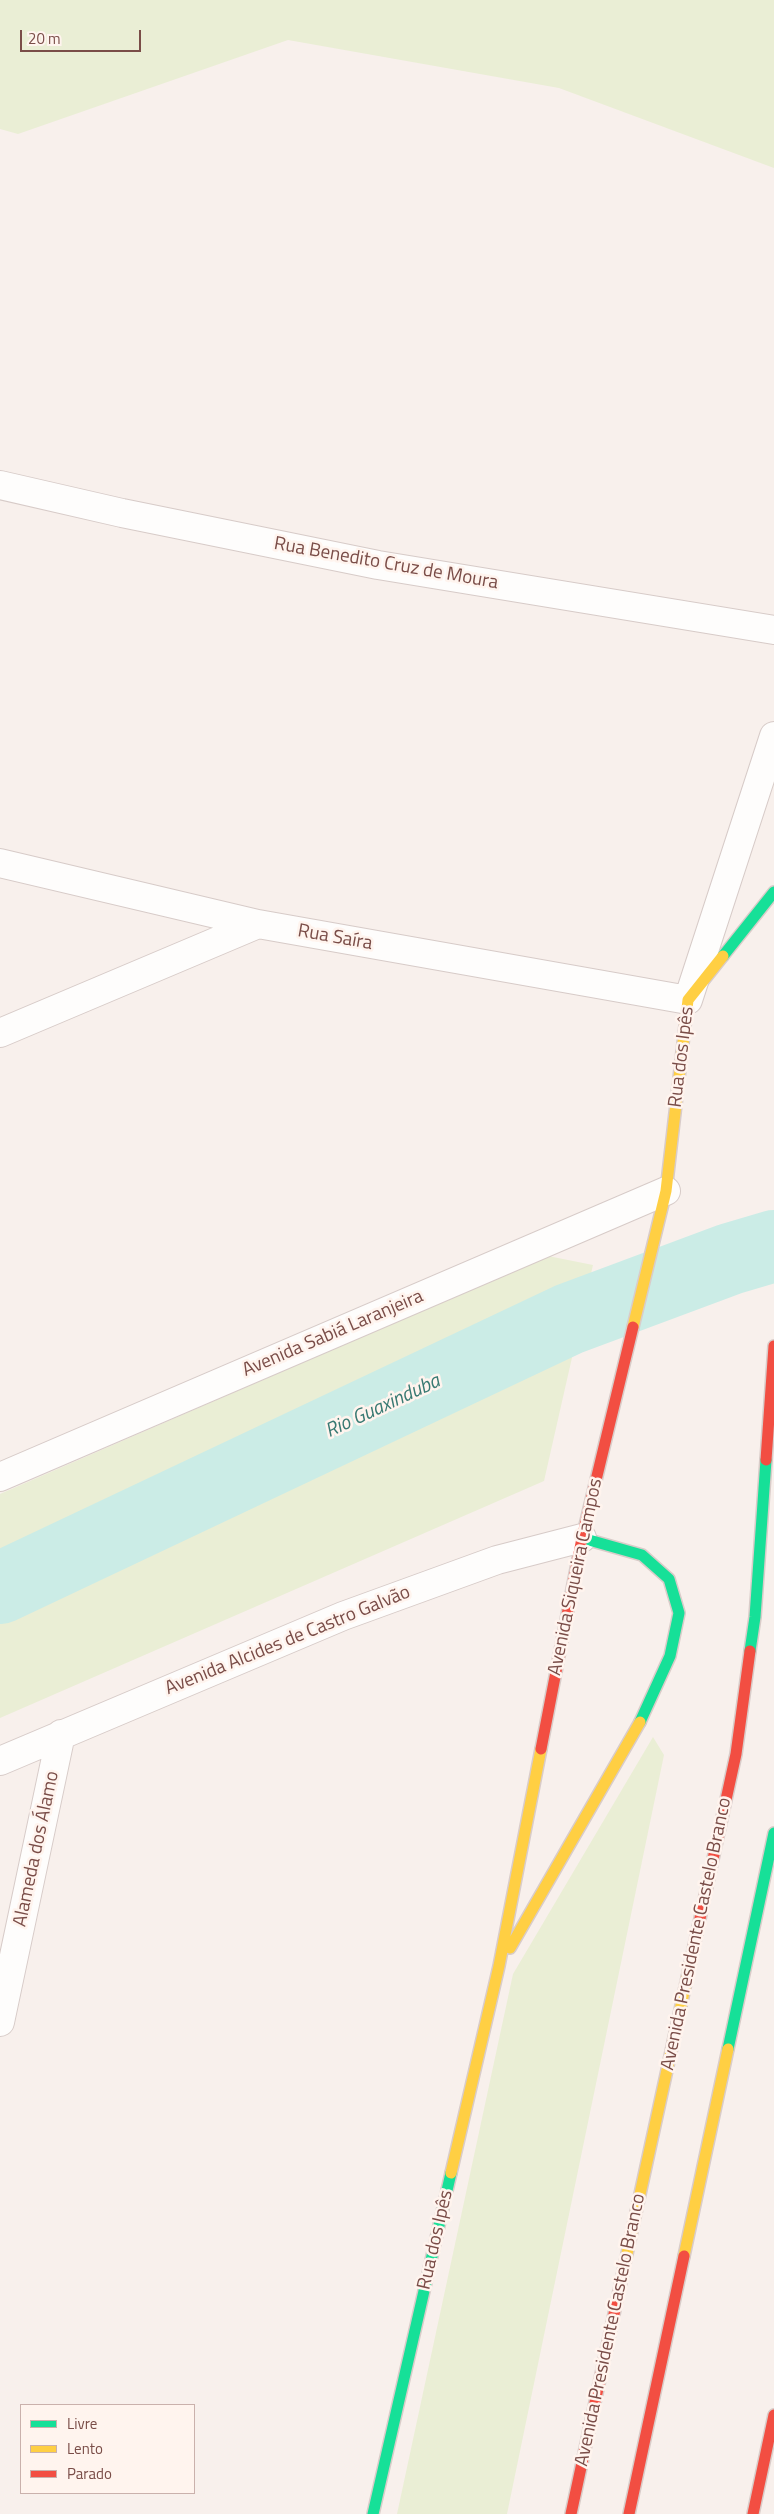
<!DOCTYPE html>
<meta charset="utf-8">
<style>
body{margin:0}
#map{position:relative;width:774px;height:2514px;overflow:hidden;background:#f8f0ec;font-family:"Titillium Web",sans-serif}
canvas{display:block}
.legend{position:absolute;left:20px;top:2404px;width:175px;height:90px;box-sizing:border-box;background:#fff4ee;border:1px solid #cab1ac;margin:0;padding:6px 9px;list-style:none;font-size:15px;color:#7a4d48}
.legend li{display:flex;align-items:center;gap:10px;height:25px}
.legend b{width:25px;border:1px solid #cab1ac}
.scale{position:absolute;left:20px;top:30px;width:121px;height:22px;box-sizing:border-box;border:2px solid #7a4d48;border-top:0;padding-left:6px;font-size:15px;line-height:18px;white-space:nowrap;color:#7a4d48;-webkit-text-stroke:4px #fff4ee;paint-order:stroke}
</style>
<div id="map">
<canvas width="774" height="2514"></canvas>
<ul class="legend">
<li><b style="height:6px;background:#16e098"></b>Livre</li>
<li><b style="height:6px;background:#ffcf43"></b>Lento</li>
<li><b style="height:6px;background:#f24e42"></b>Parado</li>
</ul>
<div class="scale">20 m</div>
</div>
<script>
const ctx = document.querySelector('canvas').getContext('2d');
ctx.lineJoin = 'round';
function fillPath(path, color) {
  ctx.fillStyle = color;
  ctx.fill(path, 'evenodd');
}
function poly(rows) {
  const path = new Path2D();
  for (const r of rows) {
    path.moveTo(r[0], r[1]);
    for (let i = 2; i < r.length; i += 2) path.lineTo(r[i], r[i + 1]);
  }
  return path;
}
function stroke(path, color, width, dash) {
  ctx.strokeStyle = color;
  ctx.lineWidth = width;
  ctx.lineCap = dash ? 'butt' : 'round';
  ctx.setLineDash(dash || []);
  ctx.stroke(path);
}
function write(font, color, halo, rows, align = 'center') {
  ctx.font = font + ' "Titillium Web",sans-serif';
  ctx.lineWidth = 5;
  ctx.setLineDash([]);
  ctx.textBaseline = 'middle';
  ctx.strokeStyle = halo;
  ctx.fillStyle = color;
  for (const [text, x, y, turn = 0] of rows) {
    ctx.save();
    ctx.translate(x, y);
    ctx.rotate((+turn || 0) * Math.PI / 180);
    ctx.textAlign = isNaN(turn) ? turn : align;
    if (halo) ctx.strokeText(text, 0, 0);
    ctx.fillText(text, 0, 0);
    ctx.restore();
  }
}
fillPath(poly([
 [0,0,774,0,774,168,559,88,288,40,18,134,0,129],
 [548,1256,593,1265,544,1481,0,1718,0,1494],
 [653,1737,664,1755,507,2514,397,2514,513,1974]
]), '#eaeed5');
stroke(poly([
 [0,1588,569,1319,730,1259,774,1246]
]), '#cbece6', 72);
const street = poly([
 [0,485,122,513,378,565,774,630],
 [0,863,258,924],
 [0,1033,258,924,688,1000,774,736],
 [0,1477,666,1191],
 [0,1761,343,1616,497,1560,582,1538],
 [0,2022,61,1734]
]);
const fast = poly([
 [723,956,774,892],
 [582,1538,642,1555,669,1579,679,1613,670,1656,640,1722],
 [750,1651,755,1617,766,1460],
 [728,2049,774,1833],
 [373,2514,451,2173]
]);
const slow = poly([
 [633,1327,666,1191,688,1000,723,956],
 [510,1948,640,1722],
 [451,2173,499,1966,541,1749],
 [684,2256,728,2049],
 [625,2263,694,1946]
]);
const jam = poly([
 [766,1460,774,1346],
 [541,1749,582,1538,633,1327],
 [694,1946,736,1754,750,1651],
 [571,2514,625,2263],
 [629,2514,684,2256],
 [753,2514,774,2415]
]);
stroke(street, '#d7cbc8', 30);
stroke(fast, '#d9ccc9', 14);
stroke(slow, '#d9ccc9', 14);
stroke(jam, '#d9ccc9', 14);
stroke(street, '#fefdfc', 28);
stroke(fast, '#16e098', 11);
stroke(slow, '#ffcf43', 11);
stroke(jam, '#f24e42', 11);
write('19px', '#7a4d48', '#fff4ee', [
 ["Rua Benedito Cruz de Moura",386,564,10],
 ["Rua Saíra",335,938,10],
 ["Rua dos Ipês",682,1057,-83],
 ["Avenida Sabiá Laranjeira",333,1334,-23],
 ["Avenida Siqueira Campos",576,1577,-78],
 ["Avenida Alcides de Castro Galvão",288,1641,-22],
 ["Alameda dos Álamo",37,1849,-78],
 ["Avenida Presidente Castelo Branco",697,1934,-78],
 ["Rua dos Ipês",436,2240,-77],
 ["Avenida Presidente Castelo Branco",611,2330,-78]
]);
write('italic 20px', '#387972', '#fff4ee', [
 ["Rio Guaxinduba",383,1407,-25]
]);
</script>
